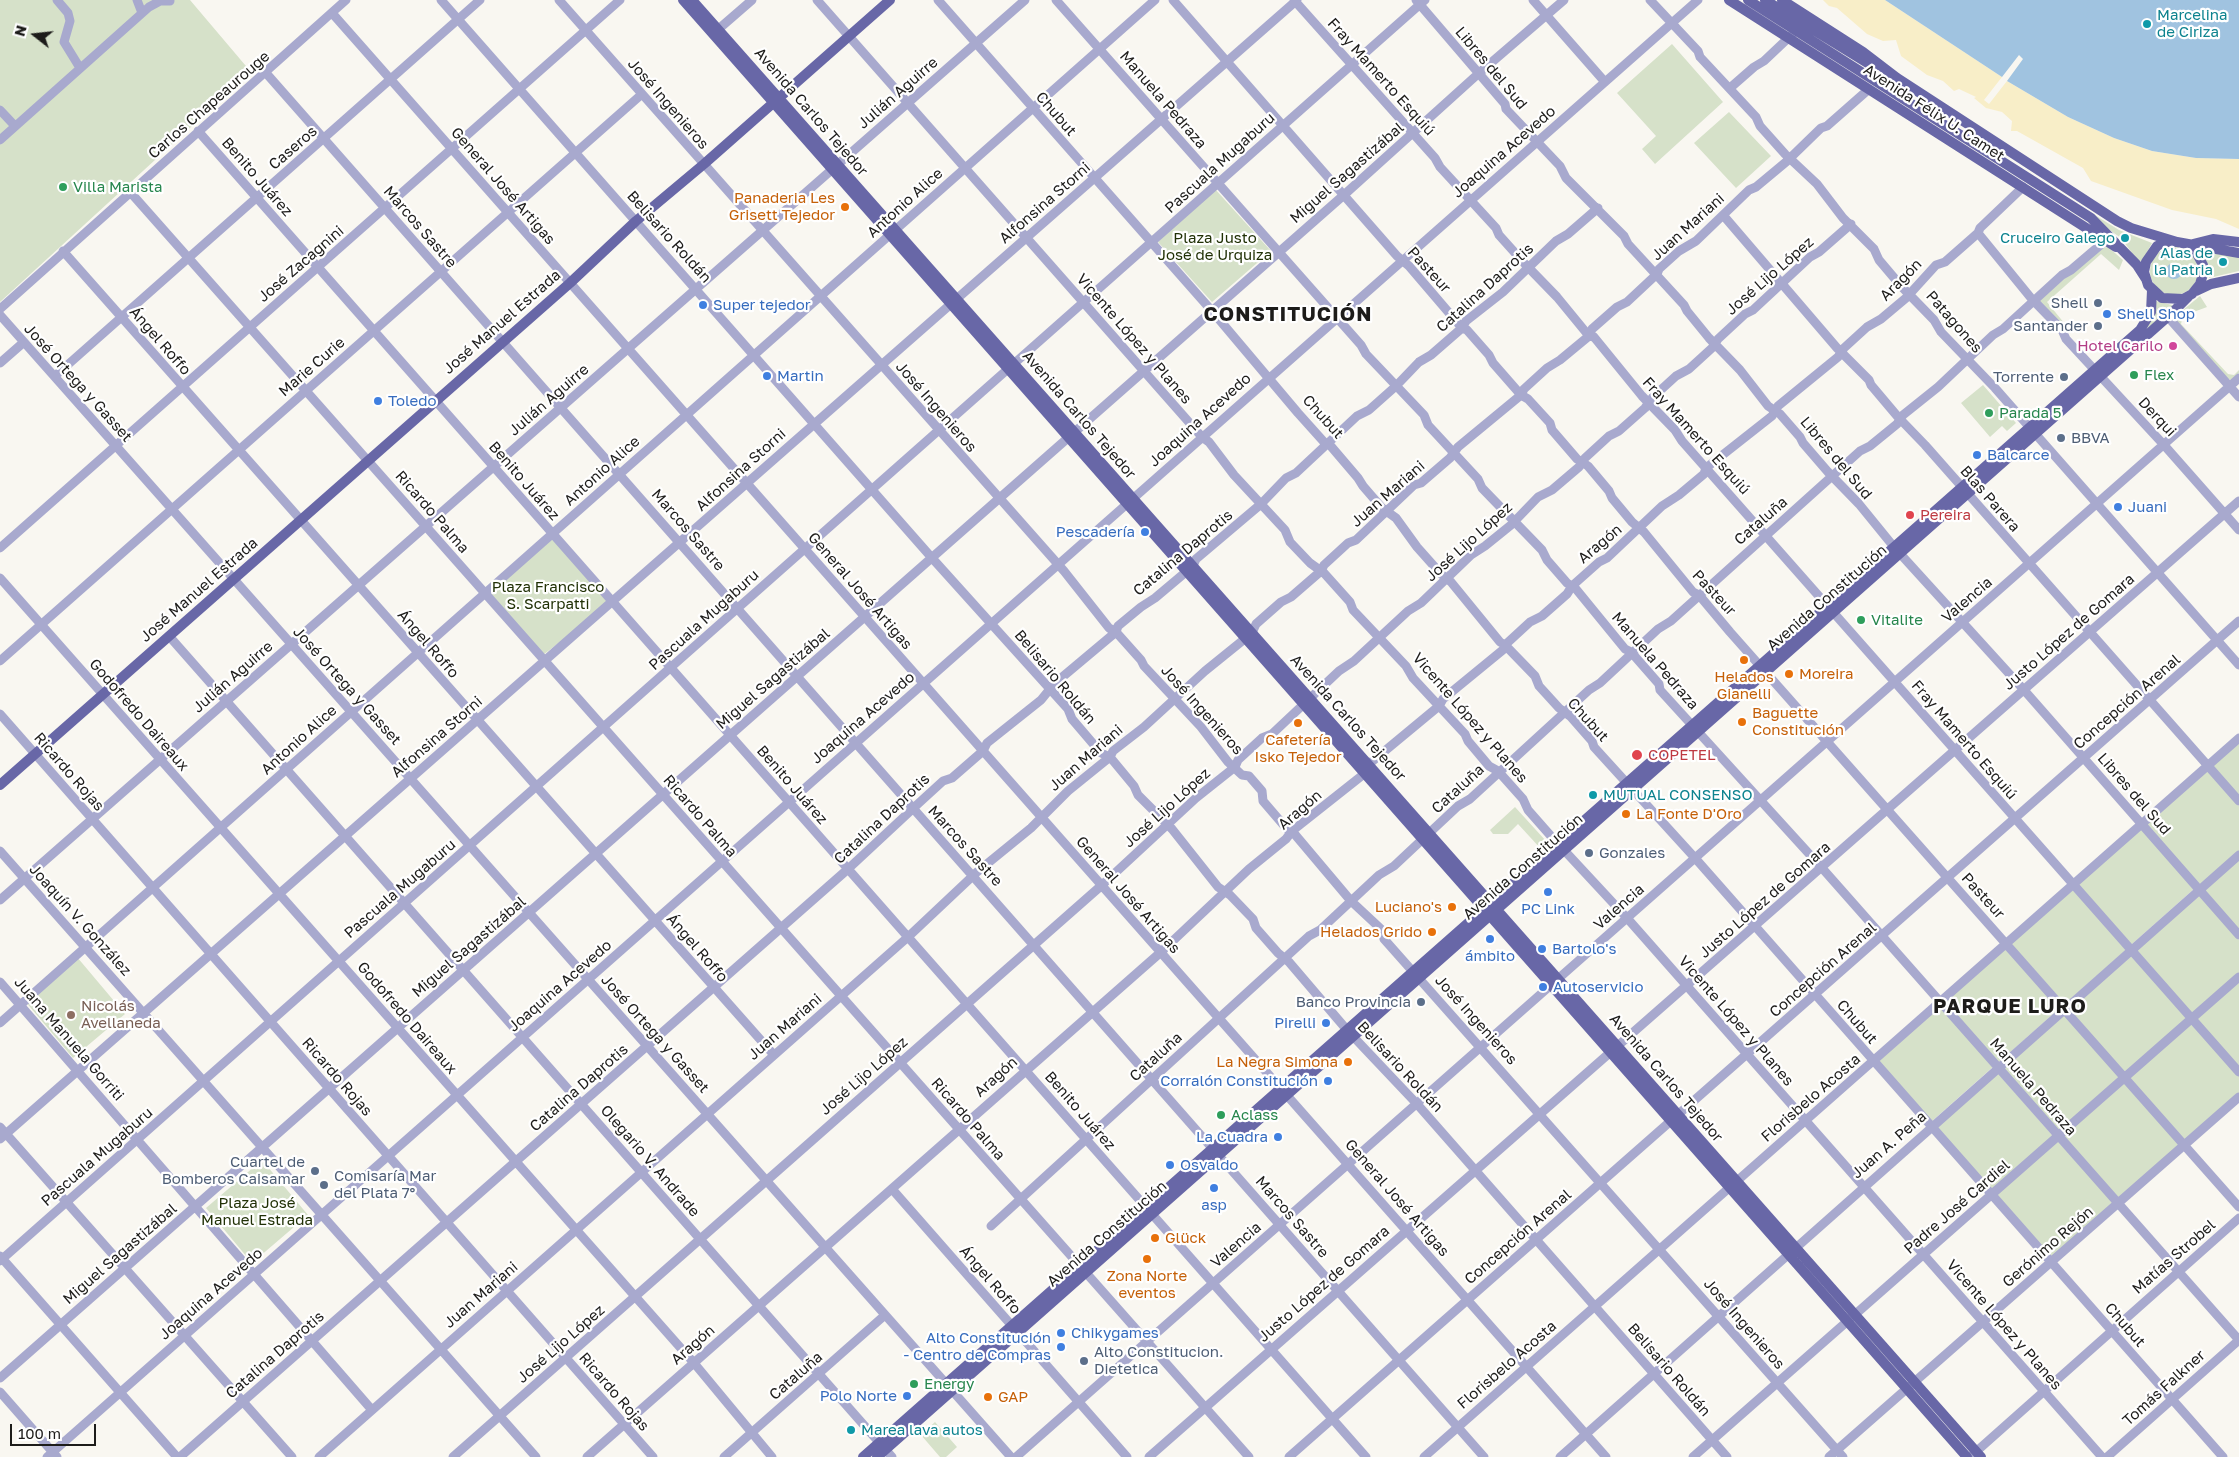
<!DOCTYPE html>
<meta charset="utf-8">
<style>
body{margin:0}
#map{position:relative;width:2239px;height:1457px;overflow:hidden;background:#f9f7f1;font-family:"Golos Text",sans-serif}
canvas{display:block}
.north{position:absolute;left:10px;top:10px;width:50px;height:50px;-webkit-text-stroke:4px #fff;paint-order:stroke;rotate:286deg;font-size:14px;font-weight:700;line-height:20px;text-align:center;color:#1d1c1a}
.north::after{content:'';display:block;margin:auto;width:18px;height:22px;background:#1d1c1a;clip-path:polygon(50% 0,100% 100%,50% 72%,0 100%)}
.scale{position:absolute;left:10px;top:1424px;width:86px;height:22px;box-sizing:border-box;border:2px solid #1d1c1a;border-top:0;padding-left:6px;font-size:15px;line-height:18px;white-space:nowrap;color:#1d1c1a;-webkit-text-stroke:4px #fff;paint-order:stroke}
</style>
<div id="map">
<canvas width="2239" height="1457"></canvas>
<div class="north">N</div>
<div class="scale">100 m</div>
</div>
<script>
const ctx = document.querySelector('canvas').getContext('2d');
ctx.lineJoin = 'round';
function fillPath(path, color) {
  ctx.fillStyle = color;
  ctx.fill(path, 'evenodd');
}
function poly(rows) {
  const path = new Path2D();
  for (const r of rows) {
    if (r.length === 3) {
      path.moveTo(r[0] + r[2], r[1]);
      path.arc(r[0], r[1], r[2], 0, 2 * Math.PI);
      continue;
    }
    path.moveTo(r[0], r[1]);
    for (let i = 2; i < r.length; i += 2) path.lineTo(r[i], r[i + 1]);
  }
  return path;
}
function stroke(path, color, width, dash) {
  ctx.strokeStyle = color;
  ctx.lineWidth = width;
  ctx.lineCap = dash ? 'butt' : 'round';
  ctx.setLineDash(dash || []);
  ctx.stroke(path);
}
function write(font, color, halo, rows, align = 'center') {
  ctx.font = font + ' "Golos Text",sans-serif';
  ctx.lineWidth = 4.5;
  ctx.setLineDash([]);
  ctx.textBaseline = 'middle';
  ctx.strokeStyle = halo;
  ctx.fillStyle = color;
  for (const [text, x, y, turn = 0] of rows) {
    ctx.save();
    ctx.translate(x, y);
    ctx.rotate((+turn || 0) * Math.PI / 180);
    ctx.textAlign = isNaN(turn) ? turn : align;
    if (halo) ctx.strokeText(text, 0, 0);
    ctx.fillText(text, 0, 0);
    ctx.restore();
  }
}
fillPath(poly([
 [0,0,190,0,251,72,0,302],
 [1672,44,1723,102,1655,164,1642,149,1656,136,1617,93],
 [1729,112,1771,156,1736,188,1694,143],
 [2035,178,2119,230,2152,243,2142,261,2138,261,2121,238],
 [1215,189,1271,251,1212,302,1158,242],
 [2108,247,2123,260,2119,270,2101,254,2047,302,2069,329,2066,332,2039,302,2039,297,2100,248],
 [2174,271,24],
 [2204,252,2239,257,2239,271,2209,278],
 [2200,296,2207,307,2183,316,2181,324,2228,374,2234,375,2239,370,2239,373,2231,380,2228,379,2177,322,2177,315],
 [2156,301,2172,305,2172,308,2142,333],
 [1983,385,2016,423,2007,431,2002,426,1990,437,1961,403],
 [552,534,612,602,543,655,488,593],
 [2239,742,2239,797,2212,766],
 [2207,770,2239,806,2239,851,2200,886,2146,825],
 [1515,807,1546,841,1541,849,1518,824,1508,834,1493,834,1490,830],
 [2141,829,2194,889,2131,945,2078,885],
 [2239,858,2239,930,2203,890],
 [2073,888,2127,949,2065,1004,2011,944],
 [2199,894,2239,940,2239,973,2192,1015,2136,951],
 [2006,948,2060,1008,1998,1063,1944,1003],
 [2130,954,2188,1018,2126,1074,2069,1009],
 [77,957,125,1014,73,1058,25,1001],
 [2239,982,2239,1067,2197,1019],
 [1939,1006,1993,1067,1931,1122,1878,1061],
 [2064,1013,2121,1076,2059,1131,2002,1068],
 [2191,1022,2239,1076,2239,1093,2185,1141,2129,1077],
 [1997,1072,2053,1136,1992,1191,1935,1127],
 [2125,1081,2181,1144,2118,1200,2063,1137],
 [2057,1140,2113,1203,2052,1258,1996,1195],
 [262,1160,308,1215,252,1263,206,1208],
 [935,1422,957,1447,946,1457,940,1457,921,1435]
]), '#d6e1c9');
fillPath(poly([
 [1823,0,1885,0,2002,77,1984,100,1989,104,2007,81,2068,117,2114,138,2152,151,2196,158,2239,159,2239,229,2216,219,2172,210,2091,181,2083,168,2017,131,2011,131,2012,121,2002,112,1986,108,1974,98,1976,97,1959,89,1954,91,1943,81,1927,75,1901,56,1896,40,1883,41,1867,34,1837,8,1829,6]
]), '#f8eec8');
fillPath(poly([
 [1885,0,2239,0,2239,159,2196,158,2152,151,2114,138,2068,117,2007,81,2023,59,2019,55,2002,77],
 [2174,271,8]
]), '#a0c3e0');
stroke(poly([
 [57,0,68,13,70,21,64,42,80,68],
 [137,0,142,13],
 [441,0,932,558,1068,709,1072,719,1101,753,1110,757,1134,786,1138,795,1172,829,1218,887,1230,895,1253,919,1256,928,1278,953,1289,962,1347,1030,1417,1104,1727,1457],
 [559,0,1064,571,1109,628,1116,632,1141,660,1144,666,1201,727,1228,762,1242,775,1249,776,1262,791,1263,801,1287,829,1292,831,1351,901,1381,929,1384,939,1843,1457],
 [817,0,1202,437,1209,442,1234,475,1285,530,1290,542,1310,563,1324,573,1350,602,1353,610,1406,666,1413,678,1465,734,1468,741,1489,766,1498,771,1523,799,1528,810,1550,835,1627,918,2102,1457],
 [938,0,1212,311,1298,413,1324,442,1329,444,1358,478,1363,486,1382,508,1396,518,1417,547,1441,574,1451,582,1500,642,1505,645,1535,676,1539,686,1559,708,1571,717,1592,741,1594,747,1695,858,2223,1457],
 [1056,0,1361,345,1366,354,1424,415,1428,425,1478,479,1482,488,1542,550,1547,560,1567,583,1576,589,1625,649,1631,652,1659,684,1660,690,1822,868,2239,1340],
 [1173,0,1397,256,1409,266,1462,328,1467,330,1489,355,1493,363,1521,395,1528,399,1550,423,1552,430,1577,459,1588,466,1609,491,1612,498,1632,522,1644,532,1693,592,1699,595,1730,632,2239,1207],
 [1294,0,1435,158,1440,167,1496,228,1499,235,1525,264,1557,297,1589,336,1594,337,1642,396,1675,430,1682,441,2239,1072],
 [1416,0,1505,104,1506,109,1560,166,1566,178,1624,236,1628,244,1684,305,1687,311,1709,338,1740,370,1768,406,1780,414,1800,437,1803,443,1828,472,1859,504,1894,547,2024,690,2239,935],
 [1533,0,1605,82],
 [1650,0,1698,51,1700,57,1756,117,1760,126,1785,154,1817,184,1843,218,1874,249,1879,260,1901,286,1934,320,1941,332,1995,388,2239,665],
 [332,13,1606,1457],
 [714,33,752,0],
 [266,73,1484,1457],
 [1730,88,1754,67,1764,61,1801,26],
 [0,110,15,126],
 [198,131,1366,1457],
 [0,140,149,7,160,1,170,1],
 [131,193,1249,1457],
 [1723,215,1837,348,1869,380,1871,385,1898,417,1925,445,2239,801],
 [1978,233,2031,298,2062,330,2066,339,2164,445,2239,530],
 [63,251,774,1055],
 [0,309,346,0],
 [0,315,1011,1457],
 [2168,317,2239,397],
 [0,363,24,342],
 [55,376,480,0],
 [0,548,620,0],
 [0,578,694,1363,772,1457],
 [169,636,892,1457],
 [0,661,642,94],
 [0,714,653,1457],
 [0,851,536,1457],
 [0,900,1025,0],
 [0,982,372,1410],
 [0,1023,1155,0],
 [0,1127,292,1457],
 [0,1139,1297,0],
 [892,1189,1127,1457],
 [991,1226,1309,936,1320,930,1379,875,1394,866,1458,806,1470,799,1589,690,1600,683,1658,629,1671,621,1860,451,1870,446,1897,424,1903,415,1938,387,1993,335,2003,329,2062,275,2071,270,2105,241],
 [0,1256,177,1457],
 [0,1261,1425,0],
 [0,1378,1345,194,1478,74,1564,0],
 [0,1392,57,1457],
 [47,1457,1698,0],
 [180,1457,848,869,920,802,943,781,952,778,983,751,987,743,1041,700,1054,684,1116,632,1118,626,1141,607,1155,598,1193,566,1196,559,1261,504,1286,478,1296,473,1357,416,1369,410,1396,386,1419,362,1431,355,1462,328,1466,321,1503,292,1556,241,1568,234,1598,208],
 [319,1457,908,937,977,872,1031,828,1068,791,1110,757,1113,751,1144,727,1205,671,1252,633,1256,624,1281,602,1291,597,1321,571,1324,565,1348,543,1356,540,1414,485,1421,483,1450,458,1458,447,1521,395,1524,389,1547,368,1560,360,1589,336,1592,329,1617,307,1627,302,1657,274,1659,269,1679,251,1696,241,1749,190,1756,187,1786,162,1821,128,1827,126,1869,89],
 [453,1457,1102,885,1196,798,1235,767,1238,760,1262,738,1272,734,1339,671,1354,661,1408,611,1421,603,1471,555,1485,546,1511,525,1538,497,1552,490,1579,467,1585,458,1609,436,1619,431,1645,408,1653,397,1676,376,1689,369,1712,348,1718,339,1745,314,1753,310,1810,257,1819,252,1851,224],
 [587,1457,1161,952,1249,869,1286,839,1292,831,1364,774,1369,764,1439,706,1443,699,1504,649,1505,645,1530,622,1542,616,1567,594,1572,586,1599,562,1607,558,1662,506,1679,495,1704,474,1706,468,1772,416,1778,406,1838,357,1844,348,1867,327,1881,319,1906,298,1936,265,1945,262,1978,233,1980,228,2023,187],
 [724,1457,885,1315],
 [1016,1457,2239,378],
 [1149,1457,2239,501],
 [1289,1457,2239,621],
 [1424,1457,2239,738],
 [1560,1457,2239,855],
 [1693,1457,2239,977],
 [1829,1457,2239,1097],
 [1970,1457,2239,1218],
 [2107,1457,2239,1340]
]), '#a8a9ce', 9);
stroke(poly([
 [683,0,1967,1457],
 [692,0,1981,1457],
 [1729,0,2116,247],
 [1748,0,2091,218,2137,265,2146,279],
 [1765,0,1874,67],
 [1782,0,1863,52,1897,78,2117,221,2131,228,2177,242],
 [2187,244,2196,252,2203,265,2203,274,2200,284,2192,294,2183,299,2162,298,2148,285,2144,272,2146,262,2157,246,2166,242,2177,242,2239,253],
 [2193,244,2213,239,2239,242],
 [2196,291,2211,284,2239,278],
 [0,785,570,283,636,221,704,164,890,0],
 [863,1457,2140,330,2151,312,2152,290],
 [877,1457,2172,313,2188,297]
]), '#6867a7', 10);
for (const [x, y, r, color] of [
 [2147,24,5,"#0f9aa8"],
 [63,187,5,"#2e9e5b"],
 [845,207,5,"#e8710a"],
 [2125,238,5,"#0f9aa8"],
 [2223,262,5,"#0f9aa8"],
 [2098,303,5,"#5c6f8a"],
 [703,305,5,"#3f7fe0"],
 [2107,314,5,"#3f7fe0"],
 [2098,326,5,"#5c6f8a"],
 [2173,346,5,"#d1479c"],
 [2134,375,5,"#2e9e5b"],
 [767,376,5,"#3f7fe0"],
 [2064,377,5,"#5c6f8a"],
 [378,401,5,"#3f7fe0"],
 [1989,413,5,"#2e9e5b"],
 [2061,438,5,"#5c6f8a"],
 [1977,455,5,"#3f7fe0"],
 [2118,507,5,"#3f7fe0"],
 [1910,515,5,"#e0444e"],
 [1145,532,5,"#3f7fe0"],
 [1861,620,5,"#2e9e5b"],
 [1744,660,5,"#e8710a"],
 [1789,674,5,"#e8710a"],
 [1742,722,5,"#e8710a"],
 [1298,723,5,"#e8710a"],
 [1637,755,6,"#e0444e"],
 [1593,795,5,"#0f9aa8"],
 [1626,814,5,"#e8710a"],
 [1589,853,5,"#5c6f8a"],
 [1548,892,5,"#3f7fe0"],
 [1452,907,5,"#e8710a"],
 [1432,932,5,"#e8710a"],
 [1490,939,5,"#3f7fe0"],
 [1542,949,5,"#3f7fe0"],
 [1543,987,5,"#3f7fe0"],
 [1421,1002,5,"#5c6f8a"],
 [71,1015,5,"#8d6e63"],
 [1326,1023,5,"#3f7fe0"],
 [1348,1062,5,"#e8710a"],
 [1328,1081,5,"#3f7fe0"],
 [1221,1115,5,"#2e9e5b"],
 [1278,1137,5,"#3f7fe0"],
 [1170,1165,5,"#3f7fe0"],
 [315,1171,5,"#5c6f8a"],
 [324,1185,5,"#5c6f8a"],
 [1214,1188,5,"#3f7fe0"],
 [1155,1238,5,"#e8710a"],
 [1147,1259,5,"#e8710a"],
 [1061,1333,5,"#3f7fe0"],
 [1061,1347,5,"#3f7fe0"],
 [1084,1361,5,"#5c6f8a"],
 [914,1384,5,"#2e9e5b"],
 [907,1396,5,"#3f7fe0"],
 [988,1397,5,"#e8710a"],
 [851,1430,5,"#0f9aa8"]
]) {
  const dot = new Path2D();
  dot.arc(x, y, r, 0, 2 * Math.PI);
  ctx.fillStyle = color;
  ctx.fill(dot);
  stroke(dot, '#fff', 2);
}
write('15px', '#0d838f', '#fff', [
 ["Marcelina",2157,15],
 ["de Ciriza",2157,32],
 ["Cruceiro Galego",2115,238,"right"],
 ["Alas de",2213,253,"right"],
 ["la Patria",2213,270,"right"],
 ["MUTUAL CONSENSO",1603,795],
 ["Marea lava autos",861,1430]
], 'left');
write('15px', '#1d1c1a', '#fff', [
 ["Libres del Sud",1491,68,50],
 ["Fray Mamerto Esquiú",1381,77,48],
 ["Julián Aguirre",898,93,-41],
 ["Manuela Pedraza",1163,100,49],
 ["José Ingenieros",668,104,49],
 ["Carlos Chapeaurouge",209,105,-41],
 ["Avenida Carlos Tejedor",811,112,49],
 ["Avenida Félix U. Camet",1934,113,33],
 ["Chubut",1056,114,49],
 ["Caseros",293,148,-41],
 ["Joaquina Acevedo",1504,152,-41],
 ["Pascuala Mugaburu",1220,163,-42],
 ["Miguel Sagastizábal",1347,173,-41],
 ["Benito Juárez",257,177,49],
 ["General José Artigas",503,186,49],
 ["Antonio Alice",905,203,-42],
 ["Alfonsina Storni",1045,203,-41],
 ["Marcos Sastre",420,227,49],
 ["Juan Mariani",1688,227,-42],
 ["Belisario Roldán",669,237,48],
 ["José Zacagnini",301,264,-41],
 ["Pasteur",1429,270,48],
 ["José Lijo López",1770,276,-41],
 ["Aragón",1901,280,-45],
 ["Catalina Daprotis",1485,288,-42],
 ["José Manuel Estrada",502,322,-41],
 ["Patagones",1954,322,49],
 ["Vicente López y Planes",1134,339,49],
 ["Ángel Roffo",160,341,49],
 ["Marie Curie",312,367,-41],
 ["José Ortega y Gasset",78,383,48],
 ["Julián Aguirre",549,400,-41],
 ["José Ingenieros",936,407,49],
 ["Avenida Carlos Tejedor",1079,415,49],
 ["Chubut",1323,417,48],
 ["Derqui",2157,417,47],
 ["Joaquina Acevedo",1200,420,-42],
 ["Fray Mamerto Esquiú",1696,436,48],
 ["Libres del Sud",1836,458,50],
 ["Alfonsina Storni",741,470,-42],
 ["Antonio Alice",602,471,-42],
 ["Benito Juárez",524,481,49],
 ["Juan Mariani",1388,494,-41],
 ["Blas Parera",1990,499,49],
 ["Ricardo Palma",432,512,49],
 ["Cataluña",1761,521,-41],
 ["Marcos Sastre",688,530,49],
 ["José Lijo López",1469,542,-42],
 ["Aragón",1600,544,-40],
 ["Catalina Daprotis",1183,553,-40],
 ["José Manuel Estrada",199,590,-41],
 ["General José Artigas",860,591,49],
 ["Pasteur",1714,593,47],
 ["Avenida Constitución",1827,598,-41],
 ["Valencia",1967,600,-41],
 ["Pascuala Mugaburu",704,620,-42],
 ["Justo López de Gomara",2069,632,-41],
 ["Ángel Roffo",428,644,49],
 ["Manuela Pedraza",1655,661,49],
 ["Julián Aguirre",233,677,-41],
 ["Belisario Roldán",1055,677,50],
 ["Miguel Sagastizábal",773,679,-41],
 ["José Ortega y Gasset",347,686,48],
 ["Concepción Arenal",2127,702,-41],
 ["José Ingenieros",1202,710,48],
 ["Godofredo Daireaux",139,715,49],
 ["Joaquina Acevedo",863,718,-41],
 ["Avenida Carlos Tejedor",1348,718,48],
 ["Vicente López y Planes",1470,718,49],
 ["Chubut",1588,720,48],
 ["Alfonsina Storni",437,737,-41],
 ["Antonio Alice",299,740,-42],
 ["Fray Mamerto Esquiú",1964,740,49],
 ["Juan Mariani",1086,758,-41],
 ["Ricardo Rojas",69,772,49],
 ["Benito Juárez",792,785,49],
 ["Cataluña",1458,789,-42],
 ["Libres del Sud",2134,794,49],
 ["José Lijo López",1167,808,-42],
 ["Aragón",1300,810,-41],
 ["Ricardo Palma",700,816,49],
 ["Catalina Daprotis",882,819,-43],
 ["Marcos Sastre",965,846,48],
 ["Avenida Constitución",1523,867,-41],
 ["Pascuala Mugaburu",400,889,-41],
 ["General José Artigas",1128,895,49],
 ["Pasteur",1983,896,48],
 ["Justo López de Gomara",1765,900,-41],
 ["Valencia",1619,907,-41],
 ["Joaquín V. González",80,920,48],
 ["Miguel Sagastizábal",469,947,-41],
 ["Ángel Roffo",697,948,49],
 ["Concepción Arenal",1823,970,-41],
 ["Joaquina Acevedo",560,986,-41],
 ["Godofredo Daireaux",407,1018,49],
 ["José Ingenieros",1476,1020,48],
 ["Vicente López y Planes",1736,1021,49],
 ["Chubut",1857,1022,49],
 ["Juan Mariani",785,1027,-41],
 ["José Ortega y Gasset",655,1034,48],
 ["Juana Manuela Gorriti",69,1039,49],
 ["Cataluña",1156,1057,-42],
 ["Belisario Roldán",1400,1067,47],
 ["José Lijo López",864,1076,-41],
 ["Ricardo Rojas",337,1077,49],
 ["Aragón",996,1077,-42],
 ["Avenida Carlos Tejedor",1666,1078,49],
 ["Manuela Pedraza",2033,1087,49],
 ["Catalina Daprotis",579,1088,-41],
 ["Florisbelo Acosta",1811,1098,-41],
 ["Benito Juárez",1080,1111,49],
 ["Ricardo Palma",968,1119,49],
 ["Juan A. Peña",1889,1145,-41],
 ["Pascuala Mugaburu",97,1157,-41],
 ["Olegario V. Andrade",650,1161,49],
 ["General José Artigas",1397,1198,49],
 ["Padre José Cardiel",1957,1207,-41],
 ["Marcos Sastre",1292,1217,49],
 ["Avenida Constitución",1107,1234,-41],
 ["Concepción Arenal",1518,1237,-41],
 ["Valencia",1236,1245,-41],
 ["Gerónimo Rejón",2048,1247,-41],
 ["Miguel Sagastizábal",120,1254,-41],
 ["Matías Strobel",2174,1257,-41],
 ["Ángel Roffo",990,1280,49],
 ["Justo López de Gomara",1324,1284,-41],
 ["Joaquina Acevedo",211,1294,-41],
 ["Juan Mariani",481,1295,-41],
 ["José Ingenieros",1744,1324,49],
 ["Vicente López y Planes",2004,1325,49],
 ["Chubut",2125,1325,49],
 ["José Lijo López",561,1344,-41],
 ["Aragón",693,1345,-41],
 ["Catalina Daprotis",275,1355,-41],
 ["Florisbelo Acosta",1507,1365,-41],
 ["Belisario Roldán",1669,1370,49],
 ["Cataluña",796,1376,-41],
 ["Tomás Falkner",2164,1388,-42],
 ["Ricardo Rojas",614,1392,49]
]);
write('15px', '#27864d', '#fff', [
 ["Villa Marista",73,187],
 ["Flex",2144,375],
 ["Parada 5",1999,413],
 ["Vitalite",1871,620],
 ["Aclass",1231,1115],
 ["Energy",924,1384]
], 'left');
write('15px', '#c56008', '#fff', [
 ["Panaderia Les",835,198,"right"],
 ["Grisett Tejedor",835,215,"right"],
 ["Moreira",1799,674],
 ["Helados",1744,677,"center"],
 ["Gianelli",1744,694,"center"],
 ["Baguette",1752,713],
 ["Constitución",1752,730],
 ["Cafetería",1298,740,"center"],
 ["Isko Tejedor",1298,757,"center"],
 ["La Fonte D'Oro",1636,814],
 ["Luciano's",1442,907,"right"],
 ["Helados Grido",1422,932,"right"],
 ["La Negra Simona",1338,1062,"right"],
 ["Glück",1165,1238],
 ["Zona Norte",1147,1276,"center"],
 ["eventos",1147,1293,"center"],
 ["GAP",998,1397]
], 'left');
write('15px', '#213106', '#fff', [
 ["Plaza Justo",1215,238],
 ["José de Urquiza",1215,255],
 ["Plaza Francisco",548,587],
 ["S. Scarpatti",548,604],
 ["Plaza José",257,1203],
 ["Manuel Estrada",257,1220]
]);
write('15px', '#4e5e75', '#fff', [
 ["Shell",2088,303],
 ["Santander",2088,326],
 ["Torrente",2054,377],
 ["BBVA",2071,438,"left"],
 ["Gonzales",1599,853,"left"],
 ["Banco Provincia",1411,1002],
 ["Cuartel de",305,1162],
 ["Bomberos Caisamar",305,1179],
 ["Comisaría Mar",334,1176,"left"],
 ["del Plata 7°",334,1193,"left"],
 ["Alto Constitucion.",1094,1352,"left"],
 ["Dietetica",1094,1369,"left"]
], 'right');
write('15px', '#366cbe', '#fff', [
 ["Super tejedor",713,305],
 ["Shell Shop",2117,314],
 ["Martin",777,376],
 ["Toledo",388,401],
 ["Balcarce",1987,455],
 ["Juani",2128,507],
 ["Pescadería",1135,532,"right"],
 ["PC Link",1548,909,"center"],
 ["Bartolo's",1552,949],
 ["ámbito",1490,956,"center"],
 ["Autoservicio",1553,987],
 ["Pirelli",1316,1023,"right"],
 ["Corralón Constitución",1318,1081,"right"],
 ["La Cuadra",1268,1137,"right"],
 ["Osvaldo",1180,1165],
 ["asp",1214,1205,"center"],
 ["Chikygames",1071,1333],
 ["Alto Constitución",1051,1338,"right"],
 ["- Centro de Compras",1051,1355,"right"],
 ["Polo Norte",897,1396,"right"]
], 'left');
write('15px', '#b23c85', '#fff', [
 ["Hotel Carilo",2163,346]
], 'right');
write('15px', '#be3a42', '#fff', [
 ["Pereira",1920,515],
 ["COPETEL",1648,755]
], 'left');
write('15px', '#785e54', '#fff', [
 ["Nicolás",81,1006],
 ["Avellaneda",81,1023]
], 'left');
ctx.letterSpacing = '1px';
write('bold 20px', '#1d1c1a', '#fff', [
 ["CONSTITUCIÓN",1288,315],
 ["PARQUE LURO",2010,1007]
]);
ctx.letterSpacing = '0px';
</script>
